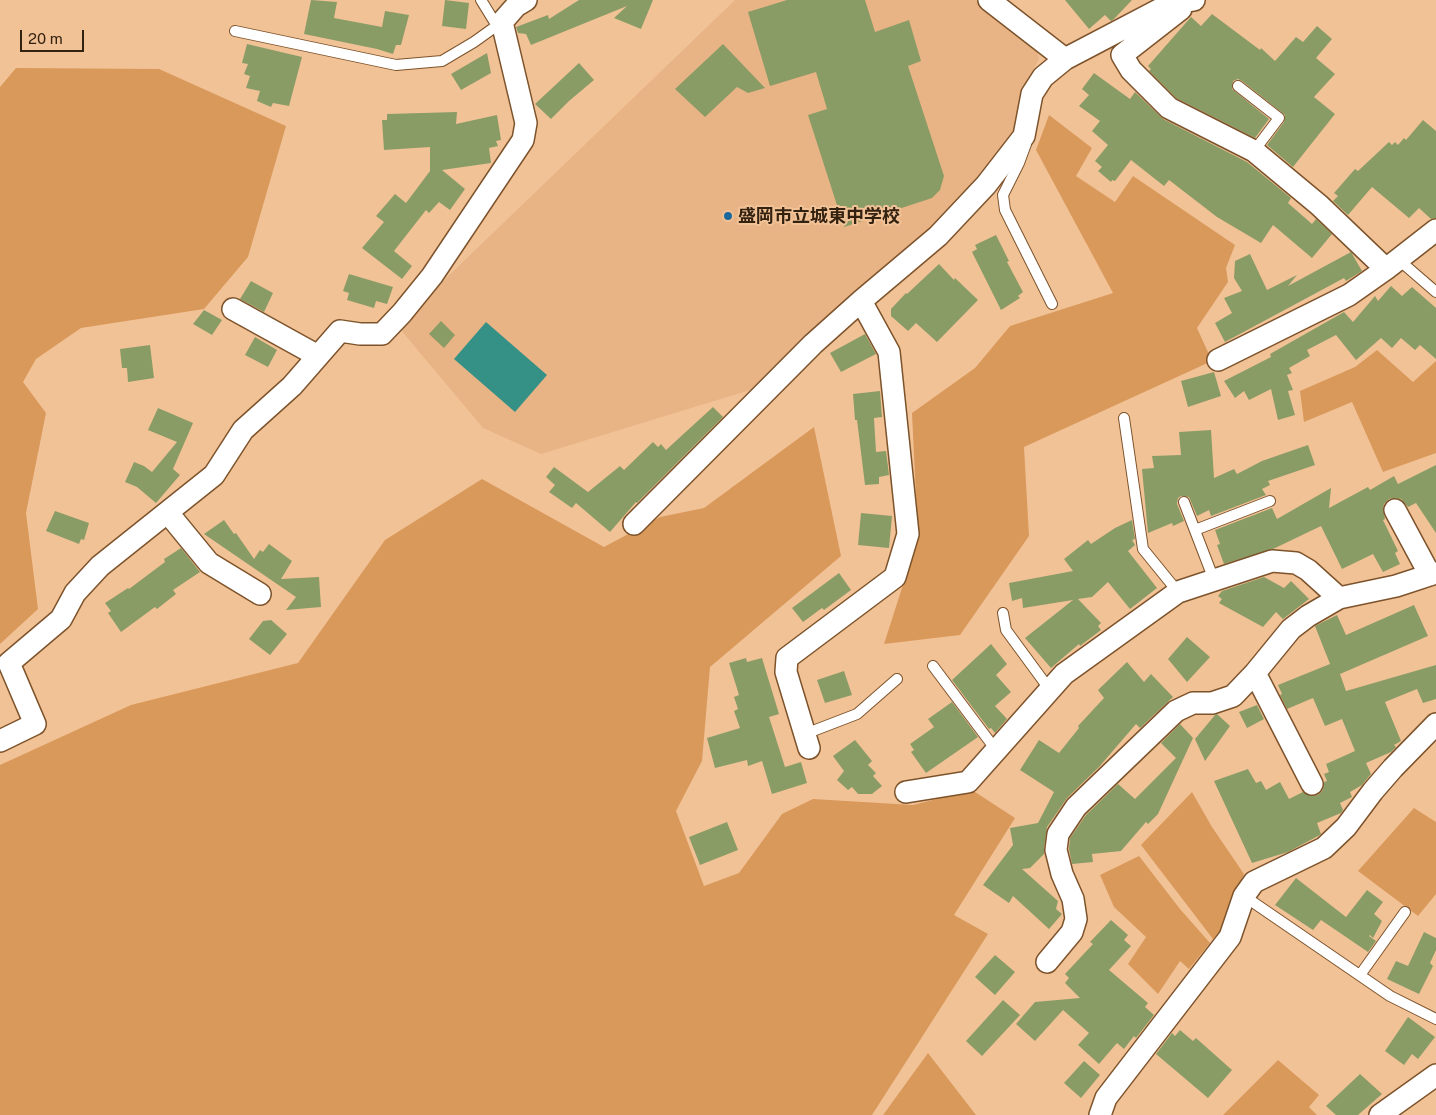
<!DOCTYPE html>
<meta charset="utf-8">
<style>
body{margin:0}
#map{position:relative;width:1436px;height:1115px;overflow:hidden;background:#f2c297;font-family:"Public Sans",sans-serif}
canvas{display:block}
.scale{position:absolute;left:20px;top:30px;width:64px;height:22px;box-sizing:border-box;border:2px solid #342211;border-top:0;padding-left:6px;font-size:15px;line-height:18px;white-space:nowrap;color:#342211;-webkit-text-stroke:4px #f2c297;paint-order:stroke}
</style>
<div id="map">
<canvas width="1436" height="1115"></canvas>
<div class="scale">20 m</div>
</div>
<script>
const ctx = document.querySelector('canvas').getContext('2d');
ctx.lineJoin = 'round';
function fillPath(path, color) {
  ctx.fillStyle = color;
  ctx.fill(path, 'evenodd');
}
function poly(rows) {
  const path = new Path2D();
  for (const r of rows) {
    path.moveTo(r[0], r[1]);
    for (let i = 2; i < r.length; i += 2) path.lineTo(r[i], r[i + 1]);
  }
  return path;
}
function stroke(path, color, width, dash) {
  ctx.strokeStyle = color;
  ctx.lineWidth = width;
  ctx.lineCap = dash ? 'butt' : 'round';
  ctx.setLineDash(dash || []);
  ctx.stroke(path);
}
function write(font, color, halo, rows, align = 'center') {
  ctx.font = font + ' "Public Sans","Noto Sans JP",sans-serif';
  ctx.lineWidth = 4;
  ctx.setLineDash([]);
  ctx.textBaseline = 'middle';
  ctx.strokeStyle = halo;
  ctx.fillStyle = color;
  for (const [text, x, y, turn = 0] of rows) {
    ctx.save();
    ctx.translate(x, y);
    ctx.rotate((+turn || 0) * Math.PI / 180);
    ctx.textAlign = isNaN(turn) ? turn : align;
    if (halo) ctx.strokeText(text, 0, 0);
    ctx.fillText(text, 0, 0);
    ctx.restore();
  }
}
fillPath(poly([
 [735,0,976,0,1036,47,1039,59,1023,89,1017,127,987,168,931,231,810,331,760,387,541,454,483,428,400,329,442,282]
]), '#e8b485');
fillPath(poly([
 [16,68,159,69,286,126,248,257,204,309,81,328,36,359,23,382,46,413,26,513,38,609,0,644,0,87],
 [1049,115,1092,148,1076,176,1115,202,1133,176,1235,245,1226,268,1228,282,1197,328,1212,361,1024,447,1029,536,960,635,884,644,918,538,912,413,975,368,1010,326,1113,293,1036,150],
 [1377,350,1413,382,1436,361,1436,453,1383,472,1352,402,1304,422,1300,391,1355,367],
 [814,427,841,556,710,667,702,761,676,811,704,886,739,873,782,814,813,799,913,805,972,790,1015,818,954,915,988,934,872,1115,0,1115,0,765,131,705,298,663,385,540,482,479,604,547,660,517,704,508],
 [1192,792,1212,827,1244,874,1222,929,1213,939,1141,845],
 [1414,808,1436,822,1436,894,1418,916,1358,871],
 [1139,856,1180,909,1210,943,1189,969,1180,961,1158,994,1128,964,1146,937,1114,907,1100,875],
 [928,1053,976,1115,883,1115],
 [1278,1060,1319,1095,1309,1107,1317,1115,1223,1115]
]), '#d9995b');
fillPath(poly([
 [486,322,547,375,515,412,454,359]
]), '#359186');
fillPath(poly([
 [311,0,337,2,334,18,382,27,385,11,409,15,401,45,396,45,393,54,377,49,304,34],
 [445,0,469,3,466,29,442,26],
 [579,0,653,0,641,29,614,18,627,6,531,45,526,34,518,33,516,27,548,15,549,19],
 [787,0,865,0,875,32,909,20,921,61,908,66,944,176,940,190,932,198,844,227,808,115,827,109,816,72,770,86,748,12],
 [1065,0,1132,0,1114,19,1111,21,1105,15,1089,29],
 [1212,14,1260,50,1261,48,1275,61,1296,37,1303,42,1317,26,1332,39,1316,58,1335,74,1314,97,1335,114,1293,167,1267,145,1284,122,1285,115,1242,81,1238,79,1233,81,1232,89,1269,119,1255,138,1176,98,1149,71,1151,69,1148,66,1191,17,1201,26],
 [247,44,302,57,289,106,273,103,271,107,257,101,260,91,246,88,250,76,244,74,248,64,242,63],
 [723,44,765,88,748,93,737,87,705,117,675,89],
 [487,53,491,73,461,90,451,74],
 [579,63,594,80,569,101,551,119,535,104],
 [1094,73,1130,99,1135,92,1163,119,1247,162,1291,198,1288,203,1312,224,1316,219,1332,234,1312,258,1273,225,1261,243,1217,217,1169,180,1164,186,1131,160,1115,181,1112,180,1111,182,1098,171,1102,167,1095,161,1108,145,1092,131,1100,121,1079,106,1089,95,1082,89],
 [457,112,456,124,497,115,501,140,496,141,498,146,489,148,491,163,442,170,465,189,450,210,439,202,429,213,426,210,394,251,412,266,402,279,362,248,384,222,376,216,395,194,406,203,430,171,430,147,384,150,382,120,387,120,387,114],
 [1423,120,1436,131,1436,218,1431,219,1419,208,1409,218,1372,187,1348,215,1333,201,1338,196,1334,193,1355,169,1358,171,1389,142,1392,145,1395,142,1398,145,1404,138,1406,140],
 [996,235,1009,261,1007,262,1023,292,1018,296,1020,298,1001,310,972,252,977,249,975,245],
 [1351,252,1362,271,1346,281,1344,278,1225,342,1215,323,1232,313,1224,298,1242,291,1234,278,1235,261,1250,254,1267,290,1297,275,1288,286],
 [939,264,954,280,955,278,978,300,937,342,916,323,908,331,891,316,891,309,906,293,907,294],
 [349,274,393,287,387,304,376,301,374,308,347,300,349,293,343,291],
 [251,281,273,293,264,312,240,299],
 [1391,286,1402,296,1412,287,1436,308,1436,359,1420,345,1415,350,1401,338,1392,348,1381,338,1356,360,1336,335,1307,350,1310,356,1289,368,1292,373,1287,375,1293,390,1288,391,1295,415,1278,420,1271,389,1249,400,1244,391,1235,398,1224,381,1271,357,1270,354,1344,312,1353,322,1375,296,1378,301],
 [204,310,222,320,212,335,193,324],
 [441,321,455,335,444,348,429,334],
 [865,334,876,354,841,372,830,353],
 [255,337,277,350,268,367,245,355],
 [150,345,154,378,128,382,127,368,122,368,120,349],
 [1214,372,1221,396,1188,407,1181,381],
 [880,391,882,417,874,418,876,452,886,451,889,475,879,477,879,484,865,485,857,420,855,420,853,394],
 [713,407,723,417,637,503,636,502,610,532,576,503,572,508,549,492,555,485,546,477,554,467,588,492,620,466,624,470,653,442,658,447,661,444,666,450],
 [158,408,193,423,173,469,180,475,156,503,137,487,125,482,134,462,144,466,152,472,177,442,148,430],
 [1211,430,1214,478,1234,469,1237,474,1262,461,1308,445,1315,465,1268,481,1270,485,1262,489,1266,495,1211,516,1209,510,1197,516,1189,497,1181,496,1178,498,1177,504,1184,521,1173,526,1172,523,1148,533,1142,469,1154,468,1152,456,1181,455,1179,432],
 [1436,465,1436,533,1416,503,1408,507,1401,499,1395,498,1389,499,1384,504,1383,509,1385,519,1383,520,1398,551,1395,553,1400,564,1383,572,1373,554,1342,569,1321,526,1273,549,1224,564,1217,545,1220,544,1215,530,1272,508,1277,519,1331,488,1329,508,1368,487,1370,490,1394,476,1398,484],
 [55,511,89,523,84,540,81,539,79,544,46,531],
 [861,513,892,516,889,548,858,545],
 [224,520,234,534,236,533,254,559,260,550,263,552,269,544,292,561,281,579,319,577,321,607,286,610,296,597,204,534],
 [1132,520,1135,539,1132,540,1135,545,1128,551,1157,588,1130,609,1108,582,1092,597,1078,599,1101,623,1098,626,1101,630,1080,646,1079,644,1051,668,1025,638,1073,600,1023,608,1022,598,1012,601,1009,583,1073,571,1064,559,1088,540,1091,544,1115,528],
 [181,548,200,572,173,590,176,594,157,609,155,607,121,632,108,613,111,611,105,603,128,588,129,589,165,562,164,559],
 [839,573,851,590,824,610,822,608,803,622,792,608],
 [1264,577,1284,588,1291,581,1309,599,1283,619,1276,612,1263,627,1219,603,1222,599,1218,596,1222,591],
 [1414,605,1428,636,1340,674,1346,691,1436,665,1436,699,1423,703,1417,689,1385,702,1401,741,1394,745,1396,747,1391,752,1366,763,1371,774,1362,785,1350,792,1352,797,1340,803,1343,810,1341,813,1317,823,1321,834,1318,836,1288,852,1252,863,1214,781,1248,769,1256,783,1261,781,1266,790,1280,782,1289,799,1303,792,1311,796,1318,795,1323,790,1324,782,1327,781,1324,774,1329,772,1326,764,1355,751,1342,719,1325,726,1313,698,1287,709,1280,695,1282,694,1278,685,1330,664,1315,626,1337,615,1346,635],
 [271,620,287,634,270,655,249,639,263,621],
 [1187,637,1210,657,1187,682,1168,659],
 [991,644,1007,664,996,675,1011,692,995,706,1007,719,995,733,991,728,989,729,952,680],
 [746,658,747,662,762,658,779,714,769,717,785,767,801,762,807,783,772,794,762,761,748,766,747,760,715,768,707,738,740,728,734,711,738,709,734,697,739,695,729,663],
 [1127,662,1144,682,1151,674,1173,697,1140,728,1136,724,1099,767,1067,798,1047,827,1044,848,1044,854,1030,868,1022,869,1058,901,1056,909,1062,914,1049,929,1013,896,1009,903,983,885,1013,845,1010,828,1038,823,1054,792,1020,770,1039,740,1059,753,1079,728,1078,726,1104,698,1098,690],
 [844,671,852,695,825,703,817,680],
 [952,702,978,737,926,773,911,752,914,750,910,744,934,727,928,719],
 [1257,705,1264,719,1247,728,1239,712],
 [1217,714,1230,726,1205,761,1195,739,1215,715],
 [1180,724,1193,738,1158,814,1148,824,1146,822,1121,851,1092,854,1093,862,1072,864,1069,849,1070,838,1086,815,1118,784,1135,799,1176,758,1161,743],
 [855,740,872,761,868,765,876,773,873,776,882,786,872,794,858,794,852,787,848,790,837,780,844,771,833,756],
 [727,822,738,850,700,865,689,837],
 [1296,878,1346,917,1367,890,1383,902,1374,914,1382,921,1373,938,1370,935,1369,936,1376,941,1368,952,1321,920,1313,930,1275,905],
 [1111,920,1128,935,1124,940,1131,946,1109,970,1148,1003,1145,1007,1154,1015,1136,1038,1134,1036,1124,1049,1117,1043,1099,1064,1078,1045,1089,1033,1063,1010,1035,1041,1016,1024,1035,1002,1080,998,1065,983,1069,978,1065,974,1093,944,1090,942],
 [1424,932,1436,938,1436,950,1430,963,1433,966,1419,994,1387,979,1396,961,1408,966],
 [995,955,1015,972,995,995,975,977],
 [1003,1000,1020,1015,982,1056,966,1041],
 [1408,1017,1435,1037,1418,1059,1412,1054,1404,1065,1385,1051],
 [1180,1030,1193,1041,1196,1038,1232,1070,1208,1098,1156,1054,1172,1033,1175,1036],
 [1084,1061,1100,1075,1081,1098,1064,1083],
 [1360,1074,1382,1094,1358,1115,1336,1115,1326,1106]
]), '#8a9c66');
const service = poly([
 [481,0,497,26],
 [235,31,396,65,442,61,474,42,502,22],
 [1238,86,1279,118,1254,151],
 [1026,144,1019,163,1003,195,1005,210,1052,304],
 [1399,260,1436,292],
 [1124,418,1143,549,1178,592],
 [1184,502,1214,580],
 [1195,530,1270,501],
 [1003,613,1006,630,1050,690],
 [933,666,996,750],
 [805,734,857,714,897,679],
 [1244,896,1390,996,1436,1019],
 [1360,975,1405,912]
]);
const minor = poly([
 [989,0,1065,59],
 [1181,9,1122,55,1131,70,1169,108,1254,151,1319,205,1386,269,1436,230],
 [233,309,318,356],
 [1218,360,1349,295,1386,269],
 [1395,510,1430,575],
 [168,513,209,563,260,594],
 [634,524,813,344,861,301,938,236,986,185,1024,136,1032,94,1043,77,1065,59,1170,4,1194,0],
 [1255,673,1312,784],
 [0,741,35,724,9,663,61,619,75,593,100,566,214,475,243,430,292,386,340,331,360,334,382,334,402,313,432,276,523,140,526,123,502,22,516,6,526,0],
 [809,748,786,672,787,658,895,577,908,534,889,352,861,301],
 [906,792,968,782,1064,674,1178,592,1272,561,1296,563,1308,570,1339,598,1396,586,1436,573],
 [1047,962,1072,932,1076,919,1073,899,1062,874,1056,850,1058,834,1076,807,1176,711,1193,703,1212,703,1233,696,1255,673,1291,629,1308,616,1339,598],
 [1100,1115,1106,1098,1230,937,1244,896,1254,882,1324,848,1346,827,1373,791,1393,768,1436,724],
 [1380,1115,1436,1075]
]);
stroke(service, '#7d532b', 12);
stroke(minor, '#7d532b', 24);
stroke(service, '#fff', 10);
stroke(minor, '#fff', 21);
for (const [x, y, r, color] of [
 [728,216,5,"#1e699c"]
]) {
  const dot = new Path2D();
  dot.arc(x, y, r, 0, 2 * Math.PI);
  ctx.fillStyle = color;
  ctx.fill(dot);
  stroke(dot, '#f2c297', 2);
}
write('bold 18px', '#342211', '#f2c297', [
 ["盛岡市立城東中学校",738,216]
], 'left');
</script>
